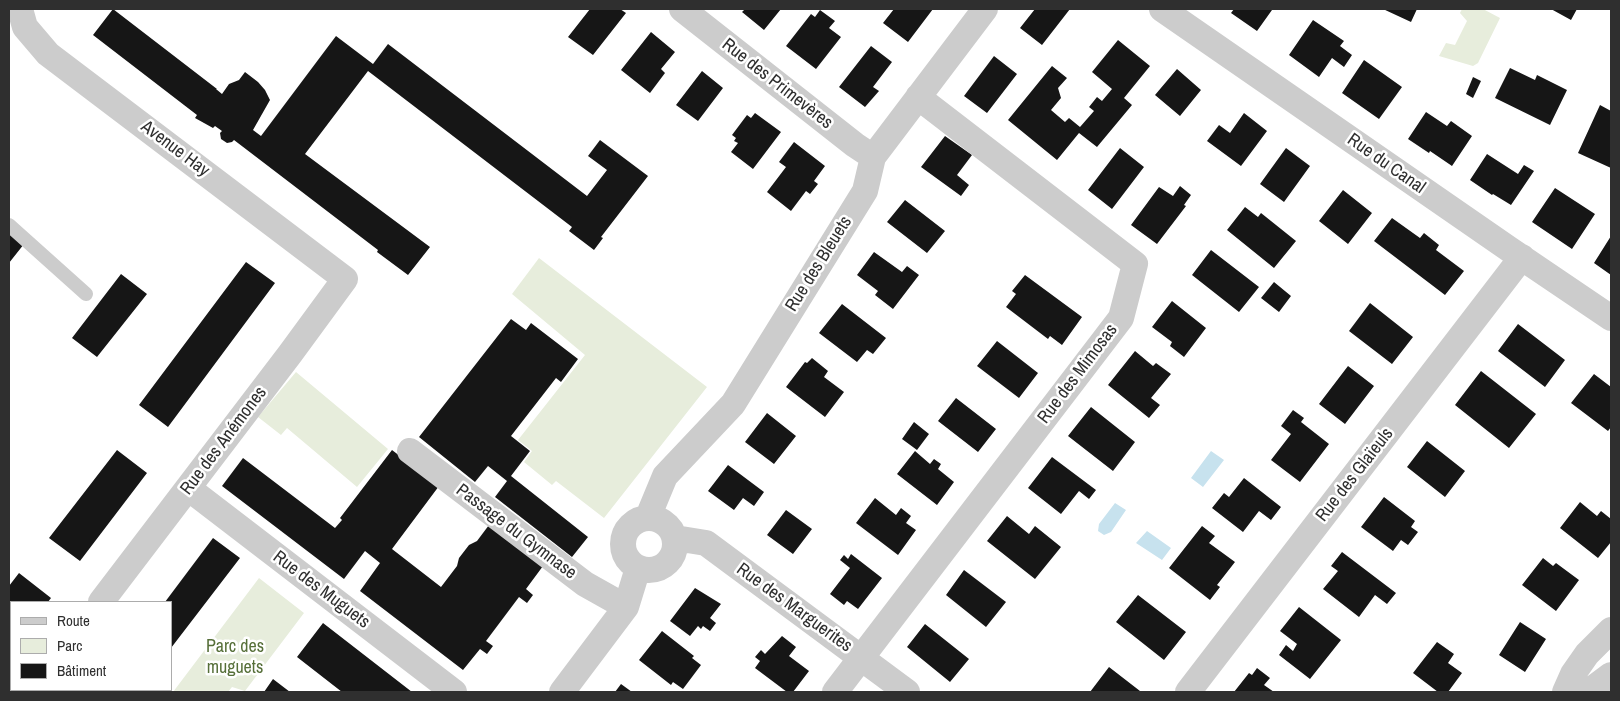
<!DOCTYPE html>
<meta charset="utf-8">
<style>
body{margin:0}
#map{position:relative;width:1620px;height:701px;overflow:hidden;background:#fff;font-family:"Archivo Narrow",sans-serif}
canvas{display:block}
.frame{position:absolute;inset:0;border:10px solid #2f2f2f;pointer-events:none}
.legend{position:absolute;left:10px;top:601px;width:162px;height:90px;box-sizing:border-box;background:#fff;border:1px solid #acacac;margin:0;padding:6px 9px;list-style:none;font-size:15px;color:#2f2f2f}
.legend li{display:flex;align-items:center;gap:10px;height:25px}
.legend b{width:25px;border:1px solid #acacac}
</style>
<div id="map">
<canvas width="1620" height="701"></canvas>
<div class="frame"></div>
<ul class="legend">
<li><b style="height:6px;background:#ccc"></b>Route</li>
<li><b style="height:14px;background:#e7eddc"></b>Parc</li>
<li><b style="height:14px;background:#161616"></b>Bâtiment</li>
</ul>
</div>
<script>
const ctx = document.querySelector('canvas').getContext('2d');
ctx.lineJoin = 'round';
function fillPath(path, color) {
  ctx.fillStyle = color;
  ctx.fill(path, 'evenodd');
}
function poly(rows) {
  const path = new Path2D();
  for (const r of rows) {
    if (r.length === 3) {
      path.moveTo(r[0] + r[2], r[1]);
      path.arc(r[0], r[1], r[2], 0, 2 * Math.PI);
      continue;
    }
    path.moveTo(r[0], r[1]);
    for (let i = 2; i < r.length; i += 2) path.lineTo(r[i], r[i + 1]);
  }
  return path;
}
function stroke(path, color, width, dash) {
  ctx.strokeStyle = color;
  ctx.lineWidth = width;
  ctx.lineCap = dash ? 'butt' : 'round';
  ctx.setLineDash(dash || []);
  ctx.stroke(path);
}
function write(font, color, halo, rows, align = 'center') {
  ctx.font = font + ' "Archivo Narrow",sans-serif';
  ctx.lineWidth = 5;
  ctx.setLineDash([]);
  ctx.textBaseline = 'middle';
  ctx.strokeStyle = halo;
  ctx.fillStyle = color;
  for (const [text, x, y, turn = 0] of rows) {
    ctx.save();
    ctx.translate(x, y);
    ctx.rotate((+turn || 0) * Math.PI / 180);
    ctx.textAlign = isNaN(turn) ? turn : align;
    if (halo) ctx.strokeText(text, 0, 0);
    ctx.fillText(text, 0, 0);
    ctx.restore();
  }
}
fillPath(poly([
 [1462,9,1483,9,1500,18,1478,63,1473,66,1439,56,1446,43,1455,45,1467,21,1460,13],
 [539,258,707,387,604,518,556,481,552,485,524,462,532,451,518,440,585,355,512,294],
 [296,372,388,449,357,487,287,428,281,435,258,417],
 [259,578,304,613,245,691,232,687,228,692,173,692]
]), '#e7eddc');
fillPath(poly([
 [1211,451,1224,460,1203,487,1191,478],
 [1115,503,1126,510,1111,532,1104,535,1098,531,1099,524],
 [1147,531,1171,548,1162,560,1136,543]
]), '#c7e2ee');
fillPath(poly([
 [113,9,217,89,216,89,222,94,229,84,239,80,245,72,258,82,265,90,270,100,253,130,261,136,336,36,373,64,388,44,587,196,607,170,588,156,600,140,648,176,601,237,603,238,594,250,569,231,572,227,368,71,305,154,430,247,408,275,377,252,378,250,234,140,232,142,227,143,221,139,220,133,222,131,215,126,213,128,195,118,197,115,93,35],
 [590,9,620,9,626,13,593,55,568,37],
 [745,9,781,9,764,30,742,12],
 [894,9,933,9,908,42,883,23],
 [1035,9,1070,9,1042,45,1020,28],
 [1234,9,1270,9,1272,10,1257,31,1231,13],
 [1383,9,1417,9,1411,22],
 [1551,9,1577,9,1571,20],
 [820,10,835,21,829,28,841,37,816,69,786,46,811,14,815,17],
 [1313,20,1344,41,1340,46,1352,55,1344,67,1332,58,1319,77,1289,55],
 [651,32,675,52,661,69,665,73,650,93,621,70],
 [1118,40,1150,66,1124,98,1132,105,1097,147,1079,133,1057,160,1008,120,1052,66,1067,78,1058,88,1061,98,1051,110,1065,122,1069,118,1080,127,1094,111,1089,107,1097,97,1102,101,1112,89,1092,72],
 [871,46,892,62,873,87,879,91,865,107,839,87],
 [994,56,1017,74,987,113,964,96],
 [1364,60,1402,87,1379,119,1342,93],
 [1510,68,1535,80,1537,75,1567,90,1550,125,1495,98],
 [1177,69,1201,90,1180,116,1155,95],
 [702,71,723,88,698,121,676,105],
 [1473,77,1481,81,1473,98,1466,94],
 [1600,105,1611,111,1611,168,1578,153],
 [1426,112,1447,126,1451,121,1472,136,1452,166,1430,151,1429,153,1408,139],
 [755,113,781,132,753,169,731,152,738,143,734,141,736,138,732,135,747,115,751,118],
 [1244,113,1267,131,1241,166,1207,141,1219,125,1230,133],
 [945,136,972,155,957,175,969,185,961,196,921,167],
 [794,142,825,166,814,181,818,184,810,194,806,191,791,211,767,192,786,167,779,162],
 [1120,148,1144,167,1112,209,1088,190],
 [1286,148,1310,166,1284,202,1260,184],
 [1487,154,1518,174,1524,165,1534,171,1511,205,1493,194,1492,195,1470,180],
 [1180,186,1191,195,1184,205,1186,206,1157,244,1131,225,1159,187,1173,196],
 [1555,188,1595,214,1572,249,1532,222],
 [1343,190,1372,213,1348,244,1319,221],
 [905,200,945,231,927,253,887,222],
 [1245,207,1258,217,1261,213,1296,241,1274,268,1227,230],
 [1392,218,1420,238,1424,233,1439,245,1436,250,1464,271,1445,295,1374,241],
 [9,232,24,244,9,263],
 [1611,236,1611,275,1594,263],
 [1211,250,1259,287,1239,312,1192,275],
 [874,252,902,272,907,266,919,275,893,309,875,295,878,291,857,275],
 [246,262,275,283,168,427,139,405],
 [121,274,147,294,97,357,72,338],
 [1025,275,1082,317,1062,345,1050,336,1048,339,1006,307,1016,294,1012,291],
 [1274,282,1291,296,1279,312,1261,298],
 [1172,301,1206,328,1184,357,1170,346,1172,342,1152,327],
 [1370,303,1413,337,1392,364,1349,331],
 [842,304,886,338,873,354,867,350,857,362,819,333],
 [511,319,526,330,531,323,578,359,561,382,556,378,511,436,530,451,511,476,588,537,572,557,495,497,507,481,488,466,475,482,419,437],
 [1518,324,1565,360,1545,387,1498,351],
 [997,341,1038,373,1019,398,977,366],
 [1135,351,1153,366,1156,363,1171,374,1151,398,1160,405,1149,418,1108,385],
 [812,358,828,371,824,377,844,392,825,417,786,387,805,362,807,363],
 [1348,366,1374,386,1345,424,1319,404],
 [1481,371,1536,414,1509,448,1455,405],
 [1594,374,1611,387,1611,427,1608,431,1571,403],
 [956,398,996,429,978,452,938,421],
 [1091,407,1135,442,1113,471,1068,436],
 [1293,410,1304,418,1301,422,1329,444,1300,482,1271,460,1291,434,1281,426],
 [767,413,796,436,774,464,745,442],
 [914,422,929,434,917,450,902,439],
 [1427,441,1465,471,1445,497,1407,467],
 [117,450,147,473,80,561,49,538],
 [392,450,439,486,392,549,441,587,457,566,459,558,469,545,477,541,489,525,543,566,526,589,533,595,527,603,519,597,486,641,493,646,487,654,480,649,463,670,360,591,380,563,365,551,344,579,222,486,243,458,335,528,342,520,340,518],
 [915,451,930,464,934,459,941,464,938,469,954,482,937,505,897,474],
 [1052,457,1096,490,1089,499,1079,491,1061,514,1028,488],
 [728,465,764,492,754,506,743,498,734,510,708,491],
 [1244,478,1281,507,1271,520,1259,511,1243,532,1212,508,1224,493,1229,497],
 [1384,497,1415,521,1411,527,1418,532,1408,545,1401,540,1393,551,1361,527],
 [875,498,896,515,901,508,911,516,906,523,916,530,898,555,856,523],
 [1580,502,1597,516,1601,511,1611,519,1611,542,1598,558,1560,528],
 [786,510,812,529,793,554,767,535],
 [1007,516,1029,534,1035,526,1061,547,1035,579,987,541],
 [1202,526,1215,536,1209,543,1235,562,1217,585,1220,587,1210,600,1169,568],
 [213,538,240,558,171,648,171,602,165,602],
 [1342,552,1396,593,1387,604,1375,595,1359,617,1323,589,1338,571,1331,566],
 [851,554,882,578,858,609,847,601,844,605,830,594,850,568,840,560,844,555,848,559],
 [1543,558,1553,566,1556,563,1579,580,1556,611,1522,585],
 [964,570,1006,602,986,627,946,595],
 [19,573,51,598,48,602,11,602,11,650,9,653,9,586],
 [695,588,721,604,710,618,716,623,710,631,703,626,701,629,698,626,690,636,670,621],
 [1138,595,1186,632,1164,660,1116,622],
 [1299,607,1341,640,1310,679,1279,655,1286,645,1293,651,1297,644,1280,631],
 [1520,622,1546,639,1525,672,1499,655],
 [323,623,412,692,342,692,297,657],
 [925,624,969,659,950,682,907,647],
 [662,631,694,656,692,658,701,665,683,689,673,682,671,685,639,660],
 [782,636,796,647,789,656,809,671,793,692,787,692,755,668,760,661,755,657,761,650,765,654],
 [1437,642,1454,654,1448,663,1462,673,1448,692,1438,692,1413,673],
 [1109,667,1140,691,1139,692,1090,692],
 [1257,668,1270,678,1264,685,1274,692,1234,692,1249,673,1252,675],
 [273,679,290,692,264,692],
 [621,684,632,692,615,692],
 [98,690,139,690,138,692,96,692]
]), '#161616');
stroke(poly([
 [9,225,86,294]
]), '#ccc', 14);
stroke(poly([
 [20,9,25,27,48,54,345,279,290,354,101,602],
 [682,9,855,145,873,157],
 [1162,9,1509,249,1611,318],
 [410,451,585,584,626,607],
 [188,488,454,692],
 [648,517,665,476,733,404,865,191,873,157,985,9],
 [649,544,26],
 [675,538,706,543,907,692],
 [33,692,35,690],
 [562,692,626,607,638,568],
 [835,692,1121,318,1135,264,918,97],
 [1188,692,1522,257],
 [1565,692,1573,674,1587,654,1611,630],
 [1584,692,1595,687,1611,675]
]), '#ccc', 26);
write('18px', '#2f2f2f', '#fff', [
 ["Rue des Primevères",777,84,38],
 ["Avenue Hay",175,149,37],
 ["Rue du Canal",1386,164,35],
 ["Rue des Bleuets",819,264,-58],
 ["Rue des Mimosas",1078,374,-53],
 ["Rue des Anémones",224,441,-53],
 ["Rue des Glaïeuls",1355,475,-52],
 ["Passage du Gymnase",516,532,37],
 ["Rue des Muguets",321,590,37],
 ["Rue des Marguerites",794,608,36]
]);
write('18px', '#566f39', '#fff', [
 ["Parc des",235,647],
 ["muguets",235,668]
]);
</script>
